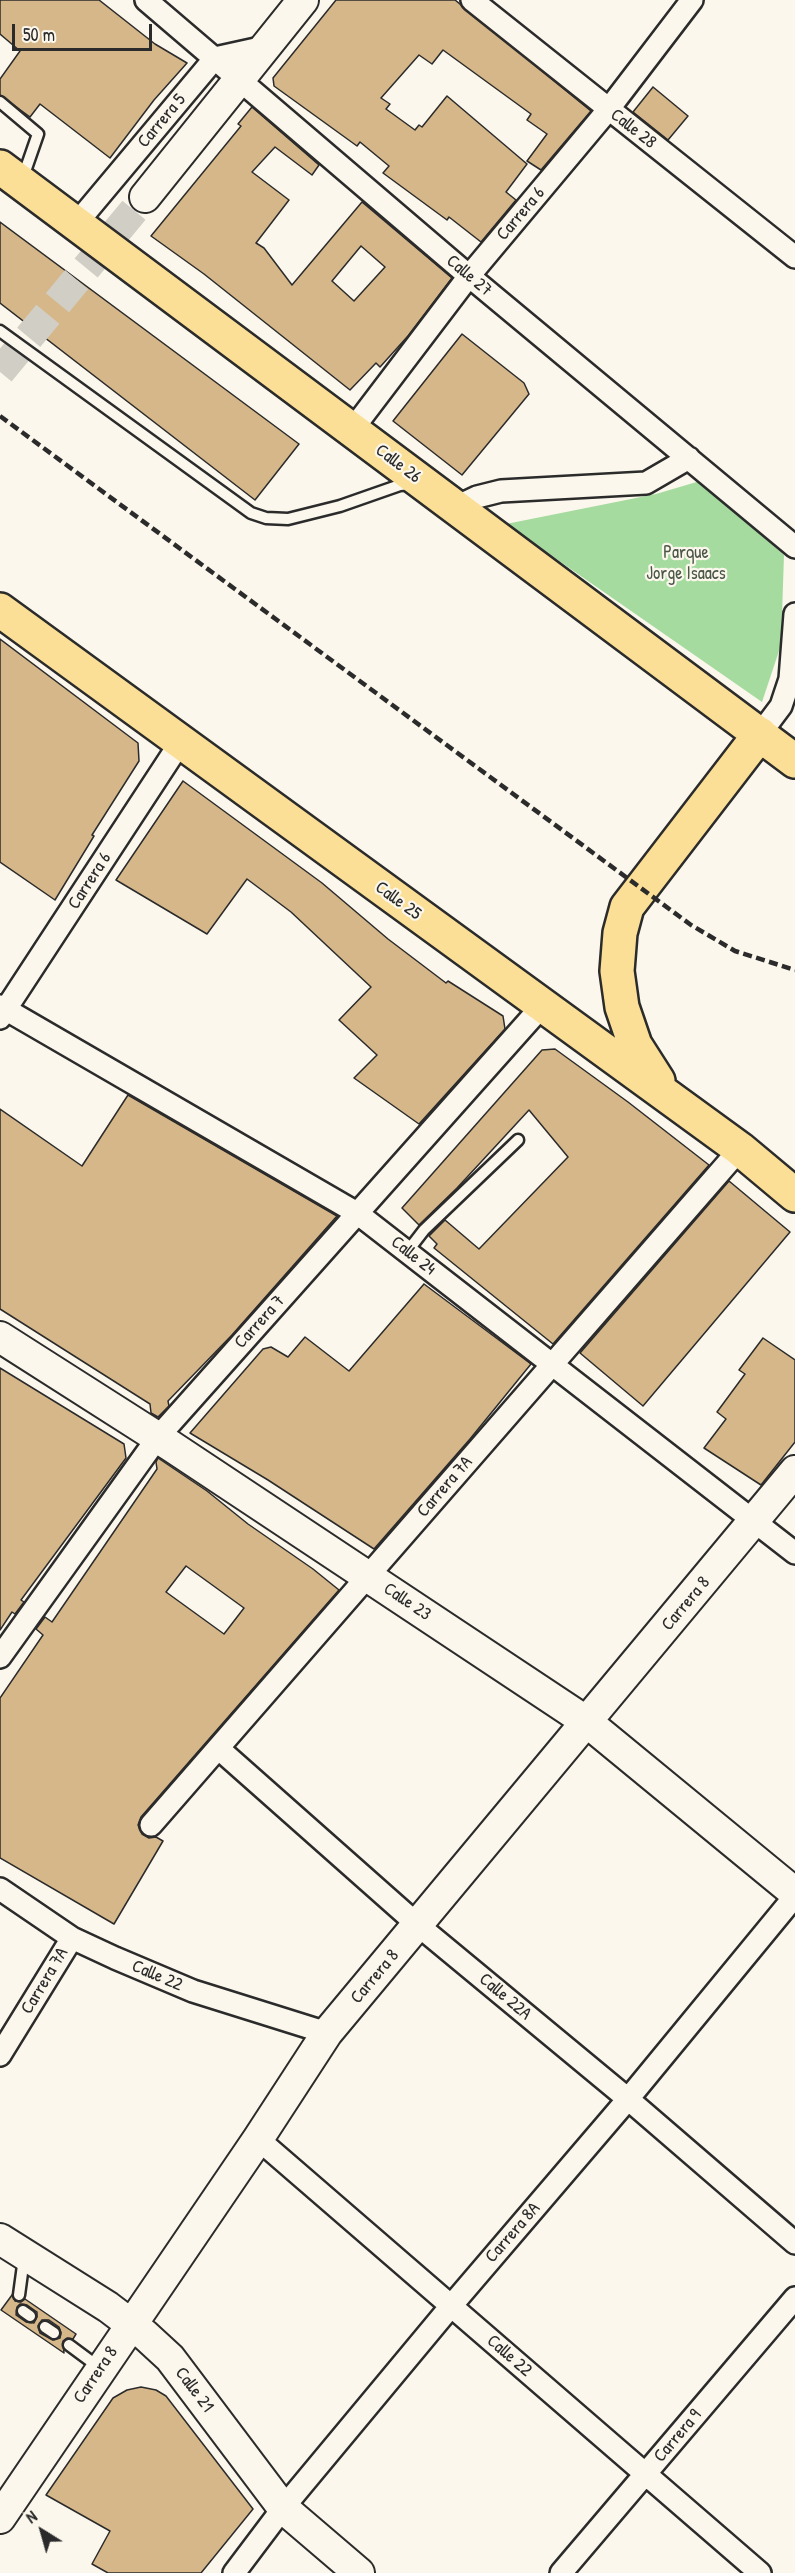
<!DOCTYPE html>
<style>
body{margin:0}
#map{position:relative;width:795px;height:2573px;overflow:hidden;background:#fbf7ec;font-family:"Patrick Hand",sans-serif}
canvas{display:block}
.north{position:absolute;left:12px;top:2501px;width:60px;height:60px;-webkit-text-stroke:4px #fbf7ec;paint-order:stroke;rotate:323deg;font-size:16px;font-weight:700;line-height:24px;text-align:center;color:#2b2b2b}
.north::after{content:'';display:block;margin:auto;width:21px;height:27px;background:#2b2b2b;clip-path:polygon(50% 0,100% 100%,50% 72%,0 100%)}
.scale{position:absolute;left:12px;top:24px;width:140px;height:27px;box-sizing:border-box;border:3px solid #2b2b2b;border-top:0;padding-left:8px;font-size:18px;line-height:21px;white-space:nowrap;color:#2b2b2b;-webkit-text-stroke:4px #fbf7ec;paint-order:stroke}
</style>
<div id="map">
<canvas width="795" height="2573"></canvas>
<div class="north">N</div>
<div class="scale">50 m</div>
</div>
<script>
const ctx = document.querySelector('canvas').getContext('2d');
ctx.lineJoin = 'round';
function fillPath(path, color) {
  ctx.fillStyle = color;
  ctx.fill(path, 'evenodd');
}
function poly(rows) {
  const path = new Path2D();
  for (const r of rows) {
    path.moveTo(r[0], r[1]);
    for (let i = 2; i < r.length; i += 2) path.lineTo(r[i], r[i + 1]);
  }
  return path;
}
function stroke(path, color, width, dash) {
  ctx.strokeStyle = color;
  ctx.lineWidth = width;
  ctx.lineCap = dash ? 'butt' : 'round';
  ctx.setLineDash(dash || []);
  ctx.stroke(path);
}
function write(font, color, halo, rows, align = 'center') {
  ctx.font = font + ' "Patrick Hand",sans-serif';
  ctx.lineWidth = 4.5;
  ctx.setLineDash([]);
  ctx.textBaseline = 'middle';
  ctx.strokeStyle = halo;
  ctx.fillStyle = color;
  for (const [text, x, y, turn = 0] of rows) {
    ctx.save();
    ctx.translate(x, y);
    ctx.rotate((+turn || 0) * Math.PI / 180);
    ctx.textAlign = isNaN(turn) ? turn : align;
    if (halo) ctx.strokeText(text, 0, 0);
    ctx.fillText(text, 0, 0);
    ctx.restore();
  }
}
fillPath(poly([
 [700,481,784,555,781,645,762,702,506,524,656,494]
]), '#a5db9f');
const building = poly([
 [0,0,99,0,155,44,187,63,154,100,110,158,40,104,30,117,0,95,0,79,20,51,0,34,0,0],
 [336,0,455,0,591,111,541,170,527,161,547,134,527,120,531,114,443,50,432,64,419,55,381,98,390,104,386,109,415,130,419,125,422,127,447,96,527,164,506,192,516,200,481,242,449,217,447,220,383,173,389,166,360,142,357,146,274,86,273,78,336,0],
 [653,87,688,116,668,140,633,112,653,87],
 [252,107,319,165,312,175,275,147,252,172,289,200,256,243,264,248,292,285,362,202,452,278,408,336,380,367,376,363,350,390,204,274,151,236,241,126,238,124,252,107],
 [361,246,385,267,354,301,332,281,361,246],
 [0,222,299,444,255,500,0,303,0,222],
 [462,334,524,383,529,394,462,475,393,421,462,334],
 [0,639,138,743,139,761,92,835,94,836,55,900,0,862,0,639],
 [183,781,322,883,388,939,446,983,448,981,503,1016,505,1029,419,1124,354,1078,377,1055,339,1020,371,987,291,912,247,879,207,934,116,880,183,781],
 [555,1049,628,1102,709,1165,553,1344,434,1248,437,1244,429,1236,445,1220,479,1249,568,1157,529,1110,457,1188,419,1225,402,1208,542,1050,555,1049],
 [128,1095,337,1216,232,1335,168,1401,169,1406,158,1417,151,1413,150,1404,0,1309,0,1109,82,1166,128,1095],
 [729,1181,790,1232,643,1406,580,1353,729,1181],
 [424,1284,531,1364,470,1439,374,1549,268,1480,190,1433,263,1349,271,1347,288,1357,305,1337,349,1371,424,1284],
 [763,1338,795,1360,795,1442,761,1485,704,1448,726,1419,717,1412,745,1374,739,1370,763,1338],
 [0,1368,124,1444,126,1458,21,1600,24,1602,15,1614,12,1612,0,1630,0,1368],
 [158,1458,207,1491,248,1524,313,1569,339,1590,141,1817,138,1825,142,1834,149,1838,156,1837,163,1841,114,1924,0,1858,0,1698,43,1635,36,1629,45,1617,52,1622,157,1469,156,1462,158,1458],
 [186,1566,244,1608,224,1634,166,1592,186,1566],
 [12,2295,15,2301,21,2302,25,2299,76,2334,73,2339,67,2338,63,2341,64,2353,1,2310,12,2295],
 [20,2304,27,2305,37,2312,37,2317,34,2323,26,2322,16,2315,17,2307,20,2304],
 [42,2320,49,2320,59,2327,61,2333,60,2338,53,2340,40,2333,38,2326,42,2320],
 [141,2387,156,2390,166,2396,253,2509,201,2573,108,2573,92,2564,110,2531,46,2495,113,2398,127,2390,141,2387]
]);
fillPath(building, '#d6b78a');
stroke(building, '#2b2b2b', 1.5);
stroke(poly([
 [0,372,145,197]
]), '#d1cec5', 30, [30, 15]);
const lane = poly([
 [0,102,38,134,22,180],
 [0,331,251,513,266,518,288,519,340,506,400,485,411,484],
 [407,1252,424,1230,518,1140],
 [19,2295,24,2258],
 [23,2311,30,2316],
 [45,2327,54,2333],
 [69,2345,100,2368]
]);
const street = poly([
 [146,0,469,276,795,547],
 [472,0,795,257],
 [76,224,215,58,265,47],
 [352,430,469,276,608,110,692,0],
 [456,507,477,497,501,491,646,483,689,458],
 [760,734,781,706,790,679,795,614],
 [0,1006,357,1213,795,1553],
 [0,1018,180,743],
 [0,1657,158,1437,543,1005],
 [218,1748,419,1926,628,2099,795,2243],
 [151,1825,740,1149],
 [0,1889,72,1938,115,1958,193,1991,327,2033],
 [0,2055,72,1938],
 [258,2139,760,2573],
 [234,2573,283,2508,451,2306,628,2099,795,1896],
 [561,2573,795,2298]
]);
const secondary = poly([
 [145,197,303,0],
 [0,1337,171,1446,587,1722,795,1893],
 [0,2239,108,2307,145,2335,170,2358,283,2508,359,2573],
 [0,2518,258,2139,327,2033,795,1471]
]);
const primary = poly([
 [0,167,795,761],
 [0,610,740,1149,795,1195],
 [658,1081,635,1045,622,1007,617,971,620,933,627,907,760,734]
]);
stroke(lane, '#2b2b2b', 15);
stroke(street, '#2b2b2b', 26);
stroke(secondary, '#2b2b2b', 34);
stroke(primary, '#2b2b2b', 38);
stroke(lane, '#fbf7ec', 10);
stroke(street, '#fbf7ec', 21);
stroke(secondary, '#fbf7ec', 30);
stroke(primary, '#fbdf96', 33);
stroke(poly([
 [0,416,691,925,735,951,795,970]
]), '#2b2b2b', 4.5, [9, 4.5]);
write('18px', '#2b2b2b', '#fbf7ec', [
 ["Carrera 5",162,121,-50],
 ["Calle 28",633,129,38],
 ["Carrera 6",521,214,-50],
 ["Calle 27",469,276,40],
 ["Calle 26",398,464,37],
 ["Carrera 6",90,881,-57],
 ["Calle 25",398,901,36],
 ["Calle 24",413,1256,38],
 ["Carrera 7",260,1322,-48],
 ["Carrera 7A",445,1487,-49],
 ["Calle 23",407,1602,34],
 ["Carrera 8",686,1604,-50],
 ["Calle 22",157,1976,23],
 ["Carrera 8",375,1977,-50],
 ["Carrera 7A",45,1981,-59],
 ["Calle 22A",505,1997,40],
 ["Carrera 8A",513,2233,-49],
 ["Calle 22",509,2356,41],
 ["Carrera 8",96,2375,-56],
 ["Calle 21",194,2390,53],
 ["Carrera 9",678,2436,-50]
]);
write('18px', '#4a5748', '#fbf7ec', [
 ["Parque",686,553],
 ["Jorge Isaacs",686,574]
]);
</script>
